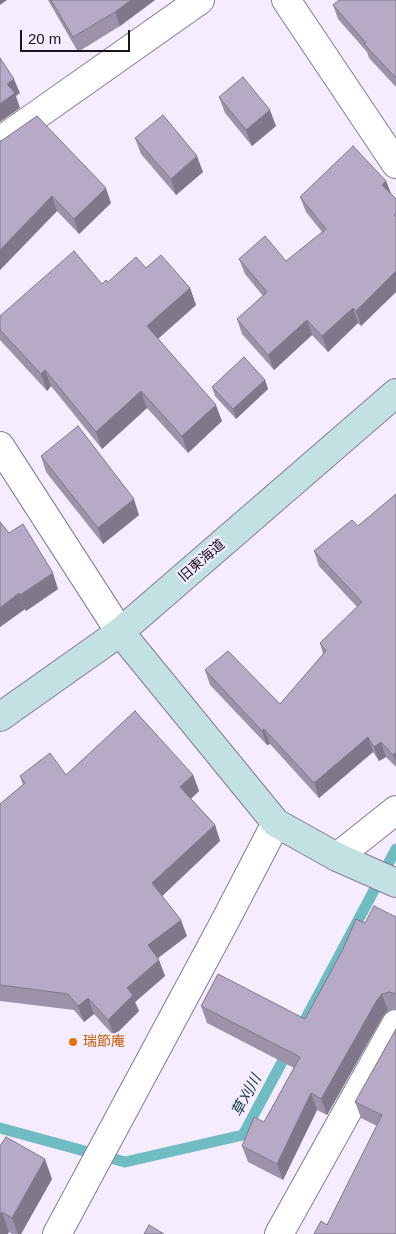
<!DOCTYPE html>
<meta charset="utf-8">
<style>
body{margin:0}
#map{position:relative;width:396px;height:1234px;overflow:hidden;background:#f5edff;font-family:Arial,sans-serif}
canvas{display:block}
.scale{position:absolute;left:20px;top:30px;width:110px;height:22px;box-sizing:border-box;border:2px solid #19141e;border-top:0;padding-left:6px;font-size:15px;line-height:18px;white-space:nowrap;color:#19141e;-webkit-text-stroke:4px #f5edff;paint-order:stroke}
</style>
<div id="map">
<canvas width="396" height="1234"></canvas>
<div class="scale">20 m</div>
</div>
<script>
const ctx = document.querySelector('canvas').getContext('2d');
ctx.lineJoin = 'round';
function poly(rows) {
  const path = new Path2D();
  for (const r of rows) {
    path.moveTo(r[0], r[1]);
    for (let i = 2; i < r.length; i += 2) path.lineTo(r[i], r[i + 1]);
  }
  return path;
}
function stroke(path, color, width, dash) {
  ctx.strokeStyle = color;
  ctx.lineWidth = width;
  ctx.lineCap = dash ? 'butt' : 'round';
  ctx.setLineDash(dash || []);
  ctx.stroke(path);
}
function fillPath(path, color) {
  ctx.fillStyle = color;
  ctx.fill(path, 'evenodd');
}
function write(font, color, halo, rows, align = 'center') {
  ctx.font = font + ' Arial,"Noto Sans JP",sans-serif';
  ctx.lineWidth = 4.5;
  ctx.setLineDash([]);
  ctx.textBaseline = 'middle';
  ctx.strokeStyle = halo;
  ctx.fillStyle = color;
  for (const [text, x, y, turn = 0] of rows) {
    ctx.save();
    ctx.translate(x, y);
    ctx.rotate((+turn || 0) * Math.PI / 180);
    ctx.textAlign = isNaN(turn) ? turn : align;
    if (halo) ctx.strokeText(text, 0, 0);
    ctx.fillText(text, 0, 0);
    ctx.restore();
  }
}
stroke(poly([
 [298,1033,396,849],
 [0,1128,125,1162,243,1135,289,1049]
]), '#6fbcc2', 11);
const street = poly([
 [286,0,396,164],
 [0,141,200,0],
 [0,446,120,632],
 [337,857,396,810],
 [57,1234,224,923,276,823],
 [279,1234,396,1024]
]);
const secondary = poly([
 [120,632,276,823,337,857,396,883],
 [0,717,120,632,396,393]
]);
stroke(street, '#867a94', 30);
stroke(secondary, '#867a94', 30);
stroke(street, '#fff', 28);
stroke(secondary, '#c3e1e3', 28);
fillPath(poly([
 [48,0,155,0,120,26,78,52],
 [396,0,396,87,369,58,367,52,338,19,333,5],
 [219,97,276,126,252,146,225,113],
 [135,138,203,172,176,195,141,154],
 [0,141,111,203,79,234,57,211,0,270],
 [386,181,391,194,396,199,396,292,361,326,358,323,328,352,312,335,274,370,242,334,237,319,263,296,245,274,239,259,286,261,322,232,306,212,300,197],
 [146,268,190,288,196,305,158,339,222,421,188,453,147,408,102,449,51,386,47,391,0,340,0,316,102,284],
 [265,380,268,389,236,419,215,396,212,387],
 [41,456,139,515,103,544,46,472],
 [396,494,396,767,386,757,379,761,373,752,319,798,270,744,267,745,210,685,205,670,280,704,323,654,320,643,357,607,319,566,314,551,358,526],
 [0,522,9,533,58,589,26,611,25,609,0,627],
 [66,775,193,775,199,791,191,799,215,825,220,841,162,896,187,936,158,958,165,976,135,1002,139,1011,114,1036,94,1014,84,1022,74,1010,0,1001,0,804,23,785,20,776],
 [396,917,396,1009,388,1011,383,1016,327,1115,317,1110,283,1180,248,1162,242,1146,264,1122,294,1068,207,1023,201,1006,305,1019,365,923],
 [396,1029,396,1234,327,1225,377,1126,361,1118,355,1102],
 [0,1146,52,1179,21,1234,12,1234,9,1232,0,1234]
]), '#9d92aa');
fillPath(poly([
 [0,0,7,0,0,5],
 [131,0,155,0,120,26,115,12],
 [14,79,20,93,16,96,20,108,0,122,0,104,7,84],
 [270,110,276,126,252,146,246,130],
 [197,156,203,172,176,195,171,179],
 [386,181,392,196,382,185],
 [106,188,111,203,79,234,74,219],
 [52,196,57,211,0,270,0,250],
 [396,271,396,292,361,326,356,311],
 [190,288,196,305,153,343,147,326],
 [353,308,358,323,328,352,322,336],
 [307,320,312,335,274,370,268,355],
 [45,370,51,386,47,391,41,374],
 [265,380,268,389,236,419,233,409],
 [141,391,147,408,102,449,96,432],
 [216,405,222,421,188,453,182,436],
 [134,499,139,515,103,544,98,528],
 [53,573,58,589,26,611,20,595],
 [19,593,25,609,0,627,0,608],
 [264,729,270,744,267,745,262,731],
 [368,737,373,752,319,798,314,783],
 [381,742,386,757,379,761,374,747],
 [396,752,396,762,393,755],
 [193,775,199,791,186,803,180,787],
 [215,825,220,841,158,900,152,883],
 [181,920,187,936,154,961,148,945],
 [159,960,165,976,135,1002,139,1011,114,1036,108,1020,127,988],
 [382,994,388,1011,383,1016,327,1115,321,1099,377,1000],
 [88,998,94,1014,84,1022,78,1006],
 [311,1093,317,1110,283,1180,277,1164],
 [45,1159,52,1179,21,1234,18,1234,12,1218],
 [2,1212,9,1232,8,1234,0,1234,0,1215]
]), '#80778b');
const building = poly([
 [51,0,131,0,115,12,73,37,51,0],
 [339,0,396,0,396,78,364,44,366,43,333,5,339,0],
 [0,58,14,79,7,84,15,93,0,104,0,58],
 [243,77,270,110,246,130,219,97,243,77],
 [163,115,197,156,171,179,135,138,163,115],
 [37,116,106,188,74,219,52,196,0,250,0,141,4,139,37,116],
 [353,146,386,181,382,185,396,199,396,213,394,215,396,217,396,271,356,311,353,308,322,336,307,320,268,355,237,319,267,292,239,259,265,236,286,261,326,229,300,197,353,146],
 [74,251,102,284,106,280,108,282,136,257,146,268,161,255,190,288,147,326,216,405,182,436,141,391,96,432,45,370,41,374,0,330,0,316,74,251],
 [244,357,265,380,233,409,212,387,244,357],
 [78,426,134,499,98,528,41,456,78,426],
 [396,494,396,752,393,755,381,742,374,747,368,737,314,783,264,729,262,731,205,670,228,651,280,704,326,651,320,643,362,602,314,551,352,520,358,526,396,494],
 [0,522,9,533,23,524,53,573,20,595,19,593,0,608,0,522],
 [135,711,193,775,180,787,215,825,152,883,181,920,148,945,159,960,127,988,133,995,108,1020,88,998,78,1006,68,994,0,985,0,804,25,783,20,776,50,753,66,775,135,711],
 [374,906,396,917,396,994,389,992,382,994,377,1000,321,1099,311,1093,277,1164,242,1146,254,1117,264,1122,300,1057,201,1006,218,974,305,1019,342,951,356,919,365,923,374,906],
 [396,1029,396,1234,314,1234,321,1221,327,1225,382,1115,355,1102,396,1029],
 [6,1137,45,1159,12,1218,2,1212,0,1215,0,1146,6,1137],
 [149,1225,164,1234,144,1234,149,1225]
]);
fillPath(building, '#b7aac6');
stroke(building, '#80778b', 1);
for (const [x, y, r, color] of [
 [73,1042,5,"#e8710a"]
]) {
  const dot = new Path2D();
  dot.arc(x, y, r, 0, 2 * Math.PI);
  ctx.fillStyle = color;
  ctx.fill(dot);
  stroke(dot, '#f5edff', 2);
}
write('14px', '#19141e', '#f5edff', [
 ["旧東海道",202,561,-41]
]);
write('14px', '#c56008', '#f5edff', [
 ["瑞節庵",83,1042]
], 'left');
write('italic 15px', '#143a3c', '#f5edff', [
 ["草刈川",247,1096,-62]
]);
</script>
